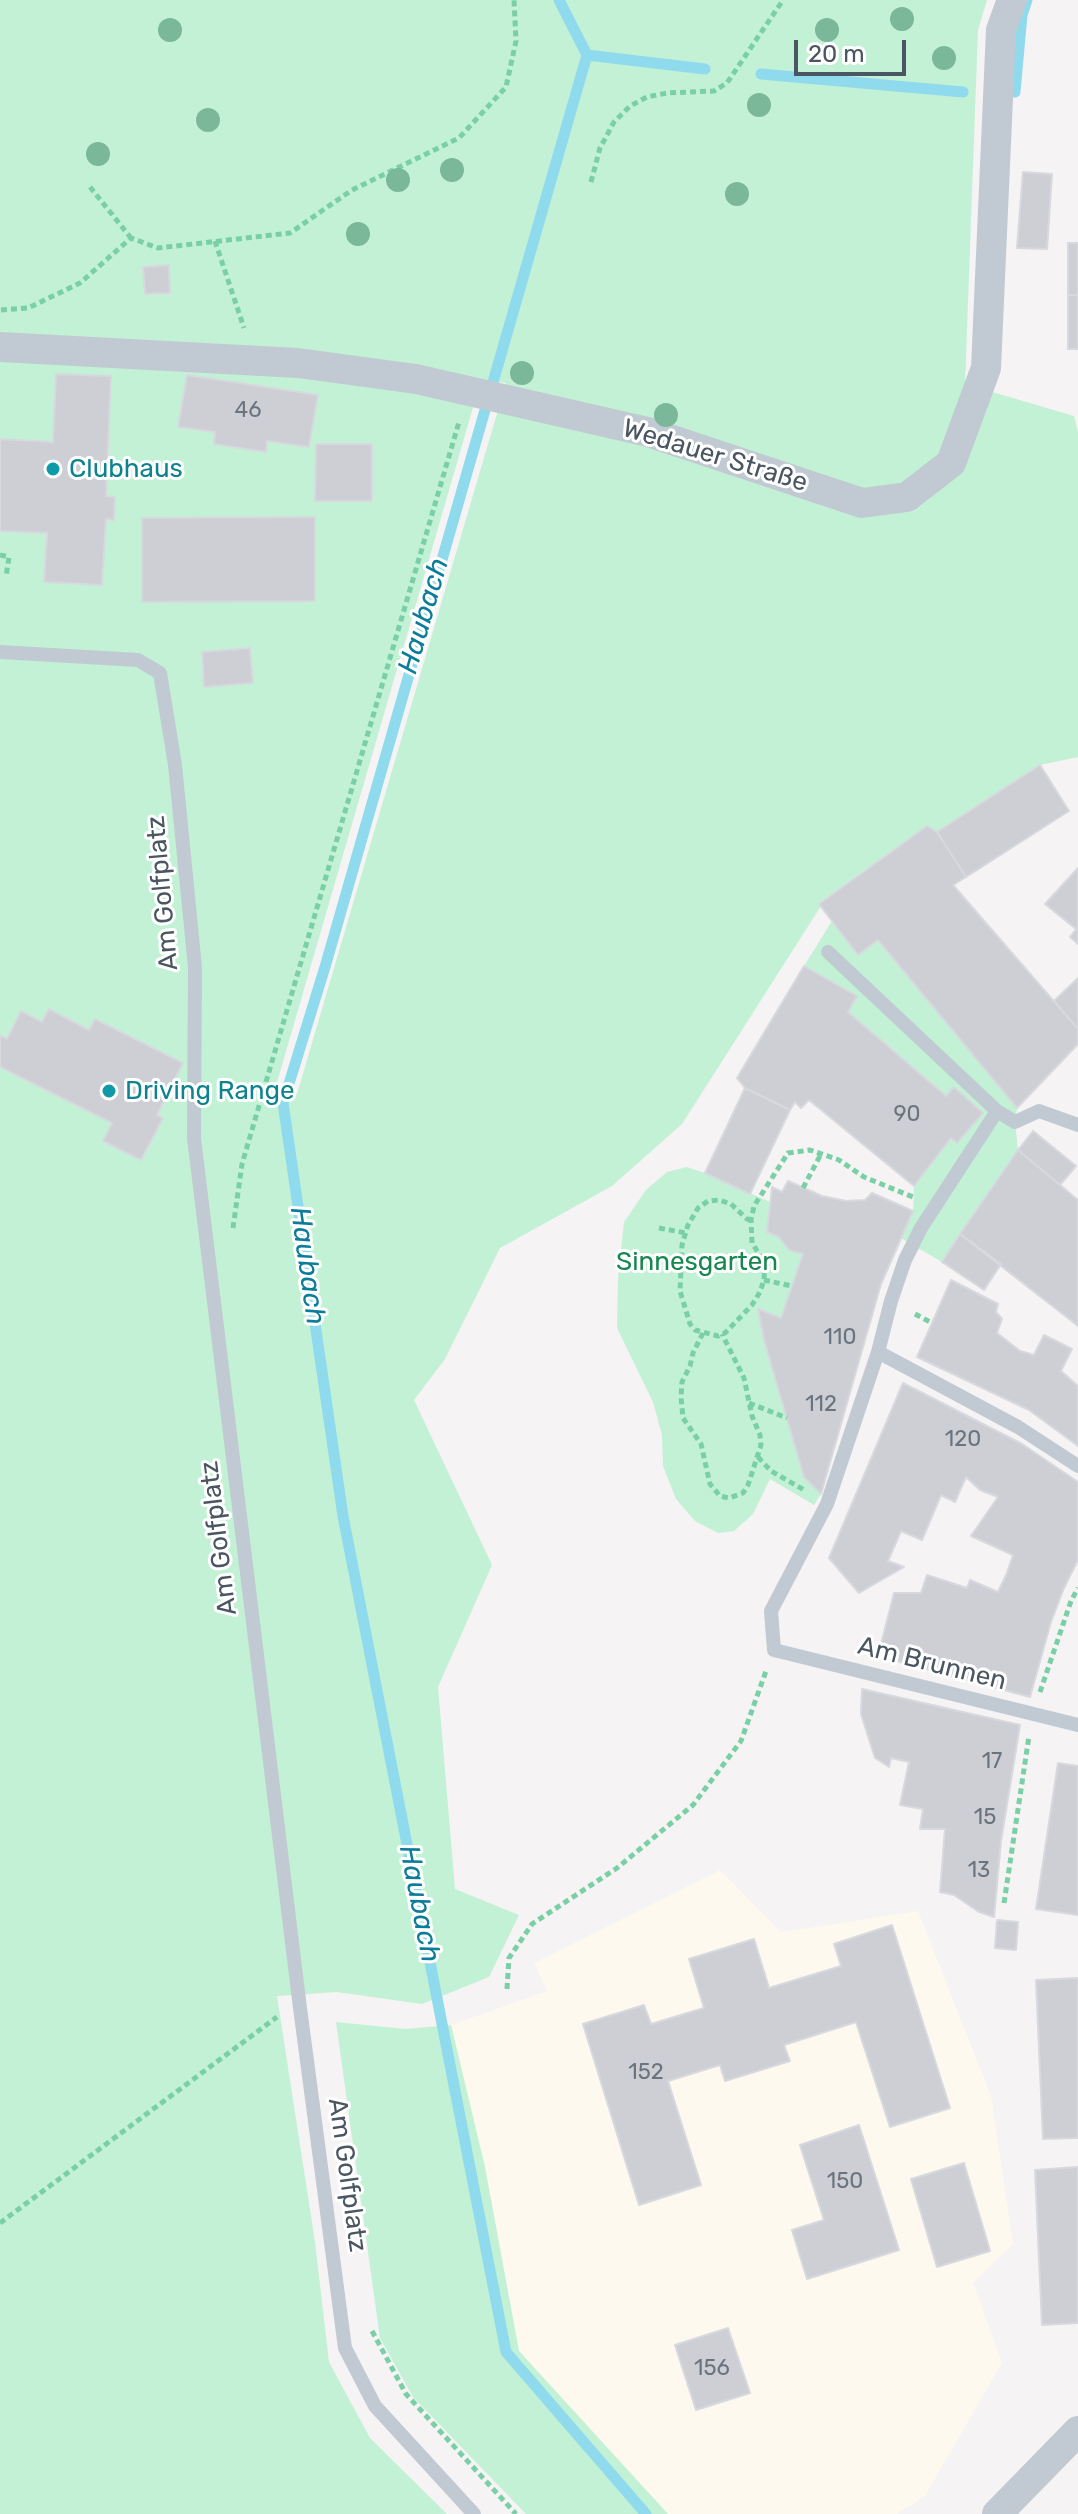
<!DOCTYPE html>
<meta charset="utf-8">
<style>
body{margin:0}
#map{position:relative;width:1078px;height:2514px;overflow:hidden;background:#f5f3f3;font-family:Rubik,sans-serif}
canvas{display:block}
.scale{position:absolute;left:794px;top:40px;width:112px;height:36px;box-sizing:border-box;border:4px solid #4a5661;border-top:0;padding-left:10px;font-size:24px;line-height:28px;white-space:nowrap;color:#4a5661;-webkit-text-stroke:6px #fff;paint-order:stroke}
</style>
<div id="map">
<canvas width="1078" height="2514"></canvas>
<div class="scale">20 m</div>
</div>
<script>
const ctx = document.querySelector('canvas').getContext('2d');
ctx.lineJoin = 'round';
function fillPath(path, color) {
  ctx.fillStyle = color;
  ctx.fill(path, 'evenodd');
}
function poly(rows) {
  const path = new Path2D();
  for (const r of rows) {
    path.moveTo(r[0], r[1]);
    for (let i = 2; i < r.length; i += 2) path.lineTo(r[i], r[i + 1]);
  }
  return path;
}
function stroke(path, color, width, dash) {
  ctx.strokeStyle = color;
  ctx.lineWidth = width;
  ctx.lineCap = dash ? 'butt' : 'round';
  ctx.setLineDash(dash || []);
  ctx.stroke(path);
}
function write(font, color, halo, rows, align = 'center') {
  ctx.font = font + ' Rubik,sans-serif';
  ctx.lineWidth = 6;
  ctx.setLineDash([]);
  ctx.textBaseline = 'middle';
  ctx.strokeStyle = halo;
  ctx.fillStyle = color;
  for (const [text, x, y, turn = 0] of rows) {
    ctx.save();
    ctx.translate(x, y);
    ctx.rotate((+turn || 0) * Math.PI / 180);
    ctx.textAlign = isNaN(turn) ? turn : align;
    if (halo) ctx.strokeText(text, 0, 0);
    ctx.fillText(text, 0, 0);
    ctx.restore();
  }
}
fillPath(poly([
 [720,1870,781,1932,918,1911,991,2096,1013,2244,973,2283,1002,2363,925,2496,897,2514,668,2514,519,2351,485,2167,451,2025,547,1991,534,1963]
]), '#fdf9ef');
fillPath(poly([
 [0,0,987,0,978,30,965,384,1074,416,1078,432,1078,757,1040,765,937,832,926,826,819,903,821,906,682,1124,612,1186,500,1248,445,1359,414,1400,492,1565,438,1687,455,1889,519,1915,489,1977,422,2004,337,1992,277,1996,315,2242,329,2362,370,2438,447,2514,0,2514],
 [481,380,506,383,297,1094,272,1106,271,1103],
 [832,921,858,954,878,940,1017,1108,1015,1122,1018,1150,942,1262,901,1238,913,1211,914,1186,951,1138,958,1142,983,1113,954,1087,946,1096,848,1012,856,996,804,966],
 [687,1167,705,1173,770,1202,767,1232,779,1237,789,1250,803,1254,781,1318,758,1310,764,1340,804,1477,821,1494,814,1505,770,1479,753,1514,734,1531,718,1533,695,1521,676,1499,663,1466,662,1435,653,1402,617,1328,618,1279,624,1222,646,1190,667,1172],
 [336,2022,405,2029,451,2025,485,2167,519,2351,668,2514,526,2514,413,2397,380,2338]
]), '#c3f1d5');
stroke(poly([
 [559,0,587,55,325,967,283,1103,343,1516,506,2352,646,2514],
 [587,55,705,69],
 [761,74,963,92],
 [1015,92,1022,15,1027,0]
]), '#90daee', 11);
const building = poly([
 [1023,172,1052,174,1047,249,1017,248,1023,172],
 [1068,243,1078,243,1078,295,1068,295,1068,243],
 [169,265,170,293,145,294,143,267,169,265],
 [1068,295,1078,295,1078,349,1068,349,1068,295],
 [56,374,111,376,106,496,115,497,114,520,106,519,102,585,44,582,47,533,0,531,0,439,53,442,56,374],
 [187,375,318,395,309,447,267,441,266,452,214,444,215,432,178,427,187,375],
 [316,444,372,444,372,501,315,501,316,444],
 [315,517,315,601,142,602,142,518,315,517],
 [250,648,253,683,204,687,202,652,250,648],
 [1040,765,1069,811,966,877,937,832,1040,765],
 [927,826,937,832,966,877,953,885,1078,1029,1078,1044,1017,1108,878,940,858,955,819,904,927,826],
 [1078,868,1078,944,1070,937,1076,929,1045,904,1078,868],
 [804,966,857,996,848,1012,946,1096,954,1087,983,1113,957,1143,951,1138,914,1186,809,1100,801,1108,795,1102,790,1110,745,1088,737,1078,804,966],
 [1078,978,1078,1029,1054,1001,1078,978],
 [49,1009,89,1030,95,1019,183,1063,157,1115,163,1118,141,1160,103,1141,112,1123,0,1067,0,1035,7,1039,21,1011,42,1022,49,1009],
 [745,1088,790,1110,750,1194,705,1173,745,1088],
 [1033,1131,1076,1166,1060,1185,1018,1150,1033,1131],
 [1018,1150,1078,1200,1078,1326,960,1234,1018,1150],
 [788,1181,822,1196,846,1201,865,1200,872,1193,913,1211,881,1284,821,1494,804,1477,764,1340,758,1309,781,1318,803,1254,789,1250,779,1237,767,1232,772,1187,782,1192,788,1181],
 [960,1234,1001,1264,984,1290,942,1262,960,1234],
 [951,1280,998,1304,996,1312,1002,1319,997,1333,1020,1351,1034,1355,1044,1335,1072,1349,1061,1371,1078,1386,1078,1446,1029,1410,917,1357,951,1280],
 [903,1383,1022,1444,1078,1482,1078,1560,1064,1588,1051,1622,1030,1697,878,1656,894,1593,921,1593,927,1575,967,1588,970,1580,998,1592,1007,1573,1013,1555,971,1536,998,1497,980,1490,966,1477,955,1502,941,1495,922,1540,901,1531,888,1561,904,1567,859,1593,829,1558,903,1383],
 [862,1689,1020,1725,1001,1841,994,1917,979,1912,954,1895,940,1892,945,1829,920,1829,923,1809,900,1805,909,1762,891,1758,889,1767,875,1758,861,1714,862,1689],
 [1058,1763,1078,1766,1078,1915,1036,1909,1058,1763],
 [997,1920,1018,1922,1016,1950,995,1948,997,1920],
 [892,1925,950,2108,890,2127,856,2022,784,2045,790,2061,725,2081,720,2065,668,2081,701,2185,639,2205,583,2024,644,2005,651,2024,704,2008,689,1959,754,1939,769,1988,841,1966,834,1944,892,1925],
 [1078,1978,1078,2138,1043,2139,1036,1980,1078,1978],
 [859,2125,899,2250,807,2279,792,2230,824,2220,800,2145,859,2125],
 [964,2163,990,2251,937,2267,911,2179,964,2163],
 [1078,2167,1078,2323,1042,2325,1035,2170,1078,2167],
 [728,2328,750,2393,696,2410,675,2345,728,2328]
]);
fillPath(building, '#cdcfd5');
stroke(building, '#d7d9de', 2);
stroke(poly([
 [591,182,600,148,614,122,630,106,647,97,667,93,714,91,727,83,783,0],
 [90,187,131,238],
 [215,241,244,328],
 [1,310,28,308,80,283,131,238,158,248,290,233,352,190,459,138,506,87,516,41,514,0],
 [0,555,9,557,6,577],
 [803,1188,821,1154],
 [751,1220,747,1219,731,1204,719,1200,708,1201,698,1208,688,1225,682,1245,680,1291,690,1324,695,1330,718,1336,725,1333,752,1305,760,1292,764,1280,765,1263,752,1243,751,1220,754,1206,788,1153,810,1150,839,1160,864,1177,913,1197],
 [233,1228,242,1164,459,422],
 [659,1228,686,1233],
 [764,1280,792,1286],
 [915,1314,932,1323],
 [703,1333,693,1353,690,1366,682,1382,681,1397,683,1418,701,1444,710,1484,720,1496,729,1498,743,1493,748,1485,761,1445,760,1435,752,1416,744,1378,722,1334],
 [749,1403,787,1418],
 [758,1457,771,1471,806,1491],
 [1040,1692,1071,1601,1078,1588],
 [1004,1903,1029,1736],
 [507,1989,509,1958,532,1924,617,1868,693,1805,741,1741,766,1671],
 [0,2223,277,2017],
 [372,2331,406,2394,516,2514]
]), '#7ad0a6', 5, [6, 4]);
stroke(poly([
 [0,652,138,660,160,673,175,765,195,967,194,1138,300,2008,345,2348,375,2406,474,2514],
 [828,952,997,1111,1015,1122,1039,1111,1078,1125],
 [997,1111,921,1228,905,1260,891,1301,878,1352,827,1504,771,1611,774,1650,1078,1725],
 [878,1352,1018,1427,1078,1466]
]), '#c1cad2', 14);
stroke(poly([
 [0,347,298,363,416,379,648,432,862,503,907,497,951,463,986,368,1001,30,1012,0],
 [997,2514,1078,2431]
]), '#c1cad2', 30);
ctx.fillStyle = '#7bb799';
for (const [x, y] of [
 [902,19],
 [170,30],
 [827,30],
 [944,58],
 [759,105],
 [208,120],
 [98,154],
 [452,170],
 [398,180],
 [737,194],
 [358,234],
 [522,373],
 [666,415]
]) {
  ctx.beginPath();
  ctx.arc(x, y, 12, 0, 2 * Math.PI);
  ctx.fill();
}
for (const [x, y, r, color] of [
 [53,469,8,"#0f9aa8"],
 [109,1091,8,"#0f9aa8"]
]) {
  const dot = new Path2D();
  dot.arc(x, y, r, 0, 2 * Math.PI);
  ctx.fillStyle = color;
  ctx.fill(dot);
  stroke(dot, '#fff', 3);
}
write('22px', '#6b747e', null, [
 ["46",248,411],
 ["90",907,1115],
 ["110",840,1338],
 ["112",821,1405],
 ["120",963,1440],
 ["17",992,1762],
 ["15",985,1818],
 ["13",979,1871],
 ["152",646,2073],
 ["150",845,2182],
 ["156",712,2369]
]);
write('26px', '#4a5661', '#fff', [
 ["Wedauer Straße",715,456,17],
 ["Am Golfplatz",163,893,-95],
 ["Am Golfplatz",219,1538,-97],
 ["Am Brunnen",932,1664,14],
 ["Am Golfplatz",347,2175,82]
]);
write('26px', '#0d838f', '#fff', [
 ["Clubhaus",69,469],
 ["Driving Range",125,1091]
], 'left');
write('26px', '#17864f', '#fff', [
 ["Sinnesgarten",697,1262]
]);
write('italic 28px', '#0c7c9b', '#fff', [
 ["Haubach",424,616,-74],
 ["Haubach",307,1266,82],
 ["Haubach",419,1904,79]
]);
</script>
